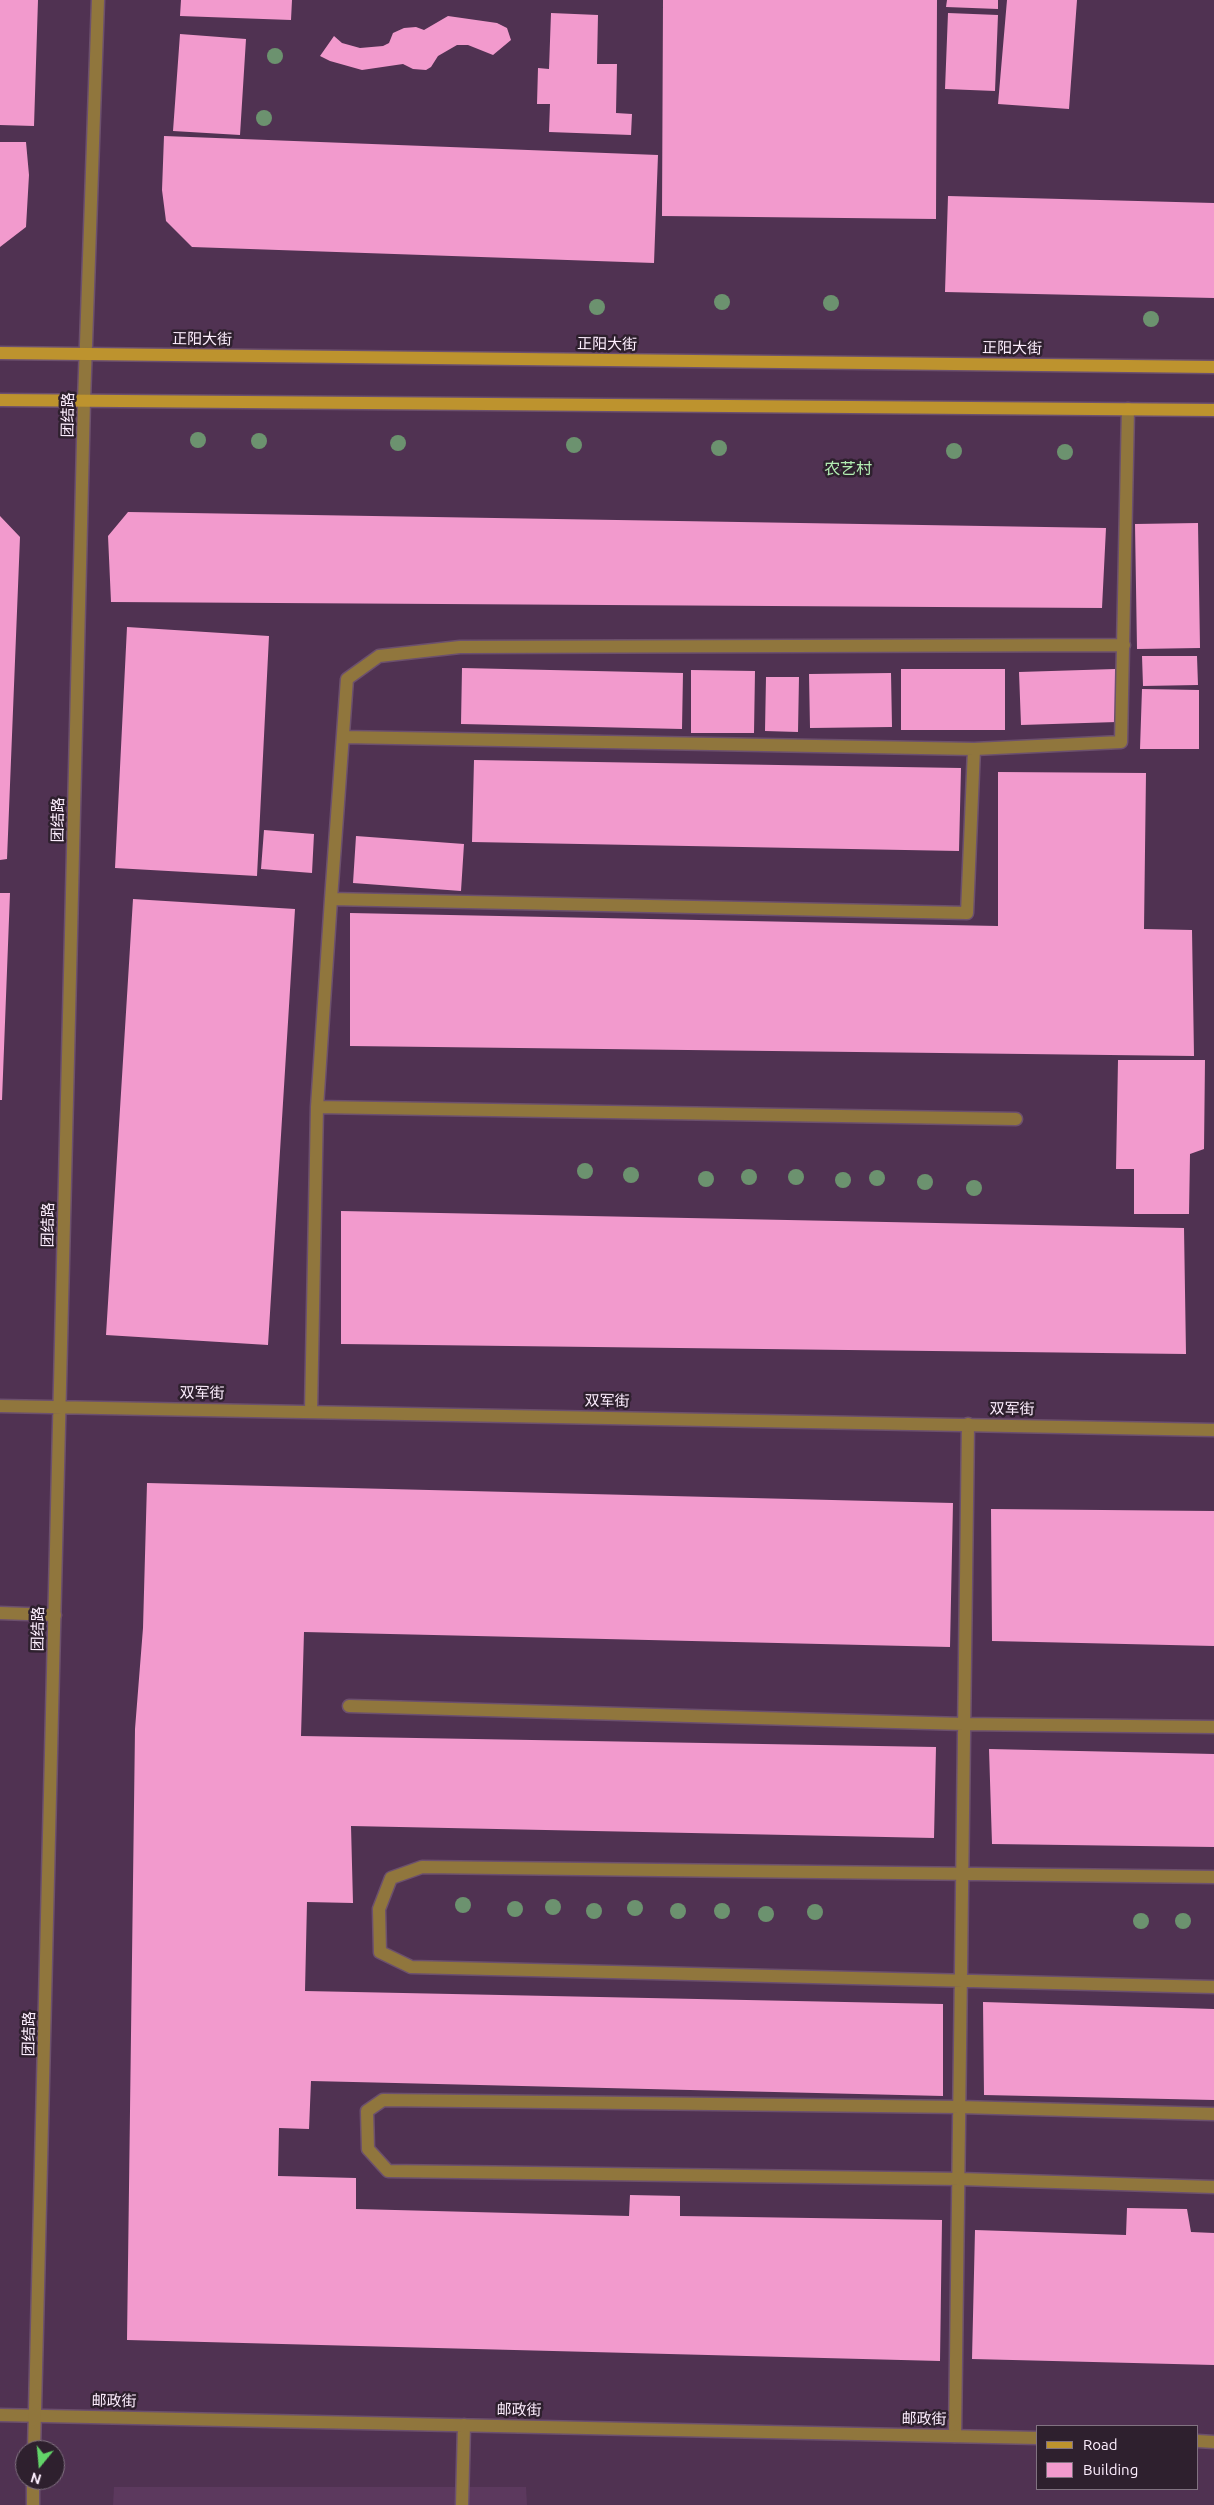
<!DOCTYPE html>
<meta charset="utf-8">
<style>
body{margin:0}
#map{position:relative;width:1214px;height:2505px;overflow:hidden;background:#503252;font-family:Ubuntu,sans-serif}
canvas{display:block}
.legend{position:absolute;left:1036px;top:2425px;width:162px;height:65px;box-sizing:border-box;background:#2e202e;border:1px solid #817281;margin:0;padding:6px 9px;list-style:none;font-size:15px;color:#fdeefe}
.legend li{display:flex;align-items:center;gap:10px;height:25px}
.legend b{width:25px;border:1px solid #817281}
.north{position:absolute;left:15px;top:2440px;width:50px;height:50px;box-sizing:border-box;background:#2e202e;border:1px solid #817281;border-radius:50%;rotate:197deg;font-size:14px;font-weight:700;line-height:20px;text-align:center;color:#fdeefe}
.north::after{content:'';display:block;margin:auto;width:18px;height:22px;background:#62d469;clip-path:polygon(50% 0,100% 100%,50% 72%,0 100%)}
</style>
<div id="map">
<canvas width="1214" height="2505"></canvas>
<ul class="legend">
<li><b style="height:6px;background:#bd932e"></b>Road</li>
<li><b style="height:14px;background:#f29acd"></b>Building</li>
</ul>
<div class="north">N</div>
</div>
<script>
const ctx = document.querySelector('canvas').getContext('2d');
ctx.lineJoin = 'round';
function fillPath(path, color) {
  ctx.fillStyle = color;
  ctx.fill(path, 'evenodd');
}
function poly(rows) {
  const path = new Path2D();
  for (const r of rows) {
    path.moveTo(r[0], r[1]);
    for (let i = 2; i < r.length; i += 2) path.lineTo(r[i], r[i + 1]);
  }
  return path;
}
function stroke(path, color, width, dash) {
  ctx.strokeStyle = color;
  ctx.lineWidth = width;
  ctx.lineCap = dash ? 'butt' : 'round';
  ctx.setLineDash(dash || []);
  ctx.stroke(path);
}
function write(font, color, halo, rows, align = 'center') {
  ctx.font = font + ' Ubuntu,"Noto Sans SC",sans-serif';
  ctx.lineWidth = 5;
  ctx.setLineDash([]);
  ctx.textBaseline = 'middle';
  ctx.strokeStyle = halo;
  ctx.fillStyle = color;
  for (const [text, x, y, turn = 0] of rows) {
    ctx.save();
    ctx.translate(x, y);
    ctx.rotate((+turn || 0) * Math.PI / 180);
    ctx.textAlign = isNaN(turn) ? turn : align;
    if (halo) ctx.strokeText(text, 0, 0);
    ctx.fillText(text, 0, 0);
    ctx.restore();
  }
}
fillPath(poly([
 [114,2487,526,2487,527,2505,113,2505]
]), '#5c395e');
fillPath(poly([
 [0,0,38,0,34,126,0,125],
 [181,0,292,0,291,20,180,16],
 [663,0,937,0,936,219,662,216],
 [947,0,998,0,998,9,946,7],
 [1007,0,1077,0,1069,109,998,104],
 [551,13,598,15,597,64,617,64,616,113,632,114,631,135,549,132,550,104,537,104,538,68,549,69],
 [948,13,998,15,995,91,945,89],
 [448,16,497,23,507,28,511,40,493,55,468,45,457,45,438,56,431,67,426,70,413,69,403,64,362,70,330,61,320,56,334,36,342,43,360,48,383,46,389,43,393,33,404,28,416,27,424,30],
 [180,34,246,39,240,135,173,131],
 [164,136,658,155,654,263,192,247,166,221,162,190],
 [0,142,26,142,29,175,26,227,0,247],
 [948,196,1214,203,1214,298,945,292],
 [128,512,1106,528,1102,608,111,602,108,536],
 [0,516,20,537,7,859,0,860],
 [1198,523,1200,648,1137,649,1135,524],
 [127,627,269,636,257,876,115,868],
 [1142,656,1197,656,1198,685,1143,686],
 [462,668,683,673,682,729,461,724],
 [901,669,1005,669,1005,730,901,730],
 [1115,669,1117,722,1021,725,1019,672],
 [691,670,755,671,754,733,691,733],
 [891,673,892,727,810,728,809,674],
 [766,677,799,677,798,732,765,731],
 [1142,689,1199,690,1199,749,1140,749],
 [474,760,961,768,959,851,472,842],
 [998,772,1146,773,1144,929,1192,930,1194,1056,350,1046,350,913,998,926],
 [264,830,314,834,312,873,261,869],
 [356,836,464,844,461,891,353,883],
 [0,893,10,893,2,1100,0,1100],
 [133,899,295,909,268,1345,106,1335],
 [1118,1060,1205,1060,1204,1149,1190,1154,1189,1214,1134,1214,1134,1169,1116,1169],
 [341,1211,1184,1228,1186,1354,341,1344],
 [147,1483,953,1503,950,1647,304,1632,301,1736,936,1747,934,1838,351,1826,353,1903,307,1902,305,1991,943,2004,943,2096,311,2081,309,2129,279,2128,278,2176,356,2178,356,2209,629,2216,630,2195,680,2196,680,2216,942,2220,940,2361,127,2340,135,1729,143,1628],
 [991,1509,1214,1511,1214,1646,992,1641],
 [989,1749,1214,1754,1214,1847,992,1844],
 [983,2002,1214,2009,1214,2100,984,2095],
 [1127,2208,1187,2209,1191,2232,1214,2233,1214,2365,972,2359,975,2230,1126,2235]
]), '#f29acd');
const service = poly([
 [343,737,974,749],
 [331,899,347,679,379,656,460,647,1124,645],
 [317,1107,1016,1119],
 [311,1411,317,1107,331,899,967,913,974,749,1121,742,1128,409],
 [0,1613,55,1615],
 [349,1706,963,1724,1214,1727],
 [1214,1877,422,1867,391,1878,379,1909,380,1952,411,1967,1214,1987],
 [1214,2114,960,2107,383,2100,367,2111,368,2149,388,2171,960,2179,1214,2187],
 [955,2436,968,1424]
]);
const minor = poly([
 [0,2415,1038,2438],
 [1198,2441,1214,2442],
 [462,2505,464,2425]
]);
const tertiary = poly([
 [0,1406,1214,1430],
 [34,2450,84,401,98,0],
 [33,2505,33,2480]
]);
const secondary = poly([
 [0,353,1214,367],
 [0,400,1214,410]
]);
stroke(service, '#6c506e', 15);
stroke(minor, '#6c506e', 15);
stroke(tertiary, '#6c506e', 15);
stroke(secondary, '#6c506e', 15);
stroke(service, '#90763d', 12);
stroke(minor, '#90763d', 12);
stroke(tertiary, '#90763d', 12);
stroke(secondary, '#bd932e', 12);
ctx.fillStyle = '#6c926f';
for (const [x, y] of [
 [275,56],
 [264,118],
 [722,302],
 [831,303],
 [597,307],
 [1151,319],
 [198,440],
 [259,441],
 [398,443],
 [574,445],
 [719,448],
 [954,451],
 [1065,452],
 [585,1171],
 [631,1175],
 [749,1177],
 [796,1177],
 [877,1178],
 [706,1179],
 [843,1180],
 [925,1182],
 [974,1188],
 [463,1905],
 [553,1907],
 [635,1908],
 [515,1909],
 [594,1911],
 [678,1911],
 [722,1911],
 [815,1912],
 [766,1914],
 [1141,1921],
 [1183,1921]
]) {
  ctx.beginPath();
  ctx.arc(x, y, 8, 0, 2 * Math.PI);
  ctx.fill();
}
write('15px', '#fdeefe', '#2e202e', [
 ["正阳大街",202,339,1],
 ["正阳大街",607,344,1],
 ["正阳大街",1012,348,1],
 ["团结路",68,415,-89],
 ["团结路",58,820,-89],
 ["团结路",48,1225,-89],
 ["双军街",202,1393,1],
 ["双军街",607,1401,1],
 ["双军街",1012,1409,1],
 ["团结路",38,1629,-89],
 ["团结路",29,2034,-89],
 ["邮政街",114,2401,1],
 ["邮政街",519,2410,1],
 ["邮政街",924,2419,1]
]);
write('16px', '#b2edb2', '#2e202e', [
 ["农艺村",848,469]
]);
</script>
